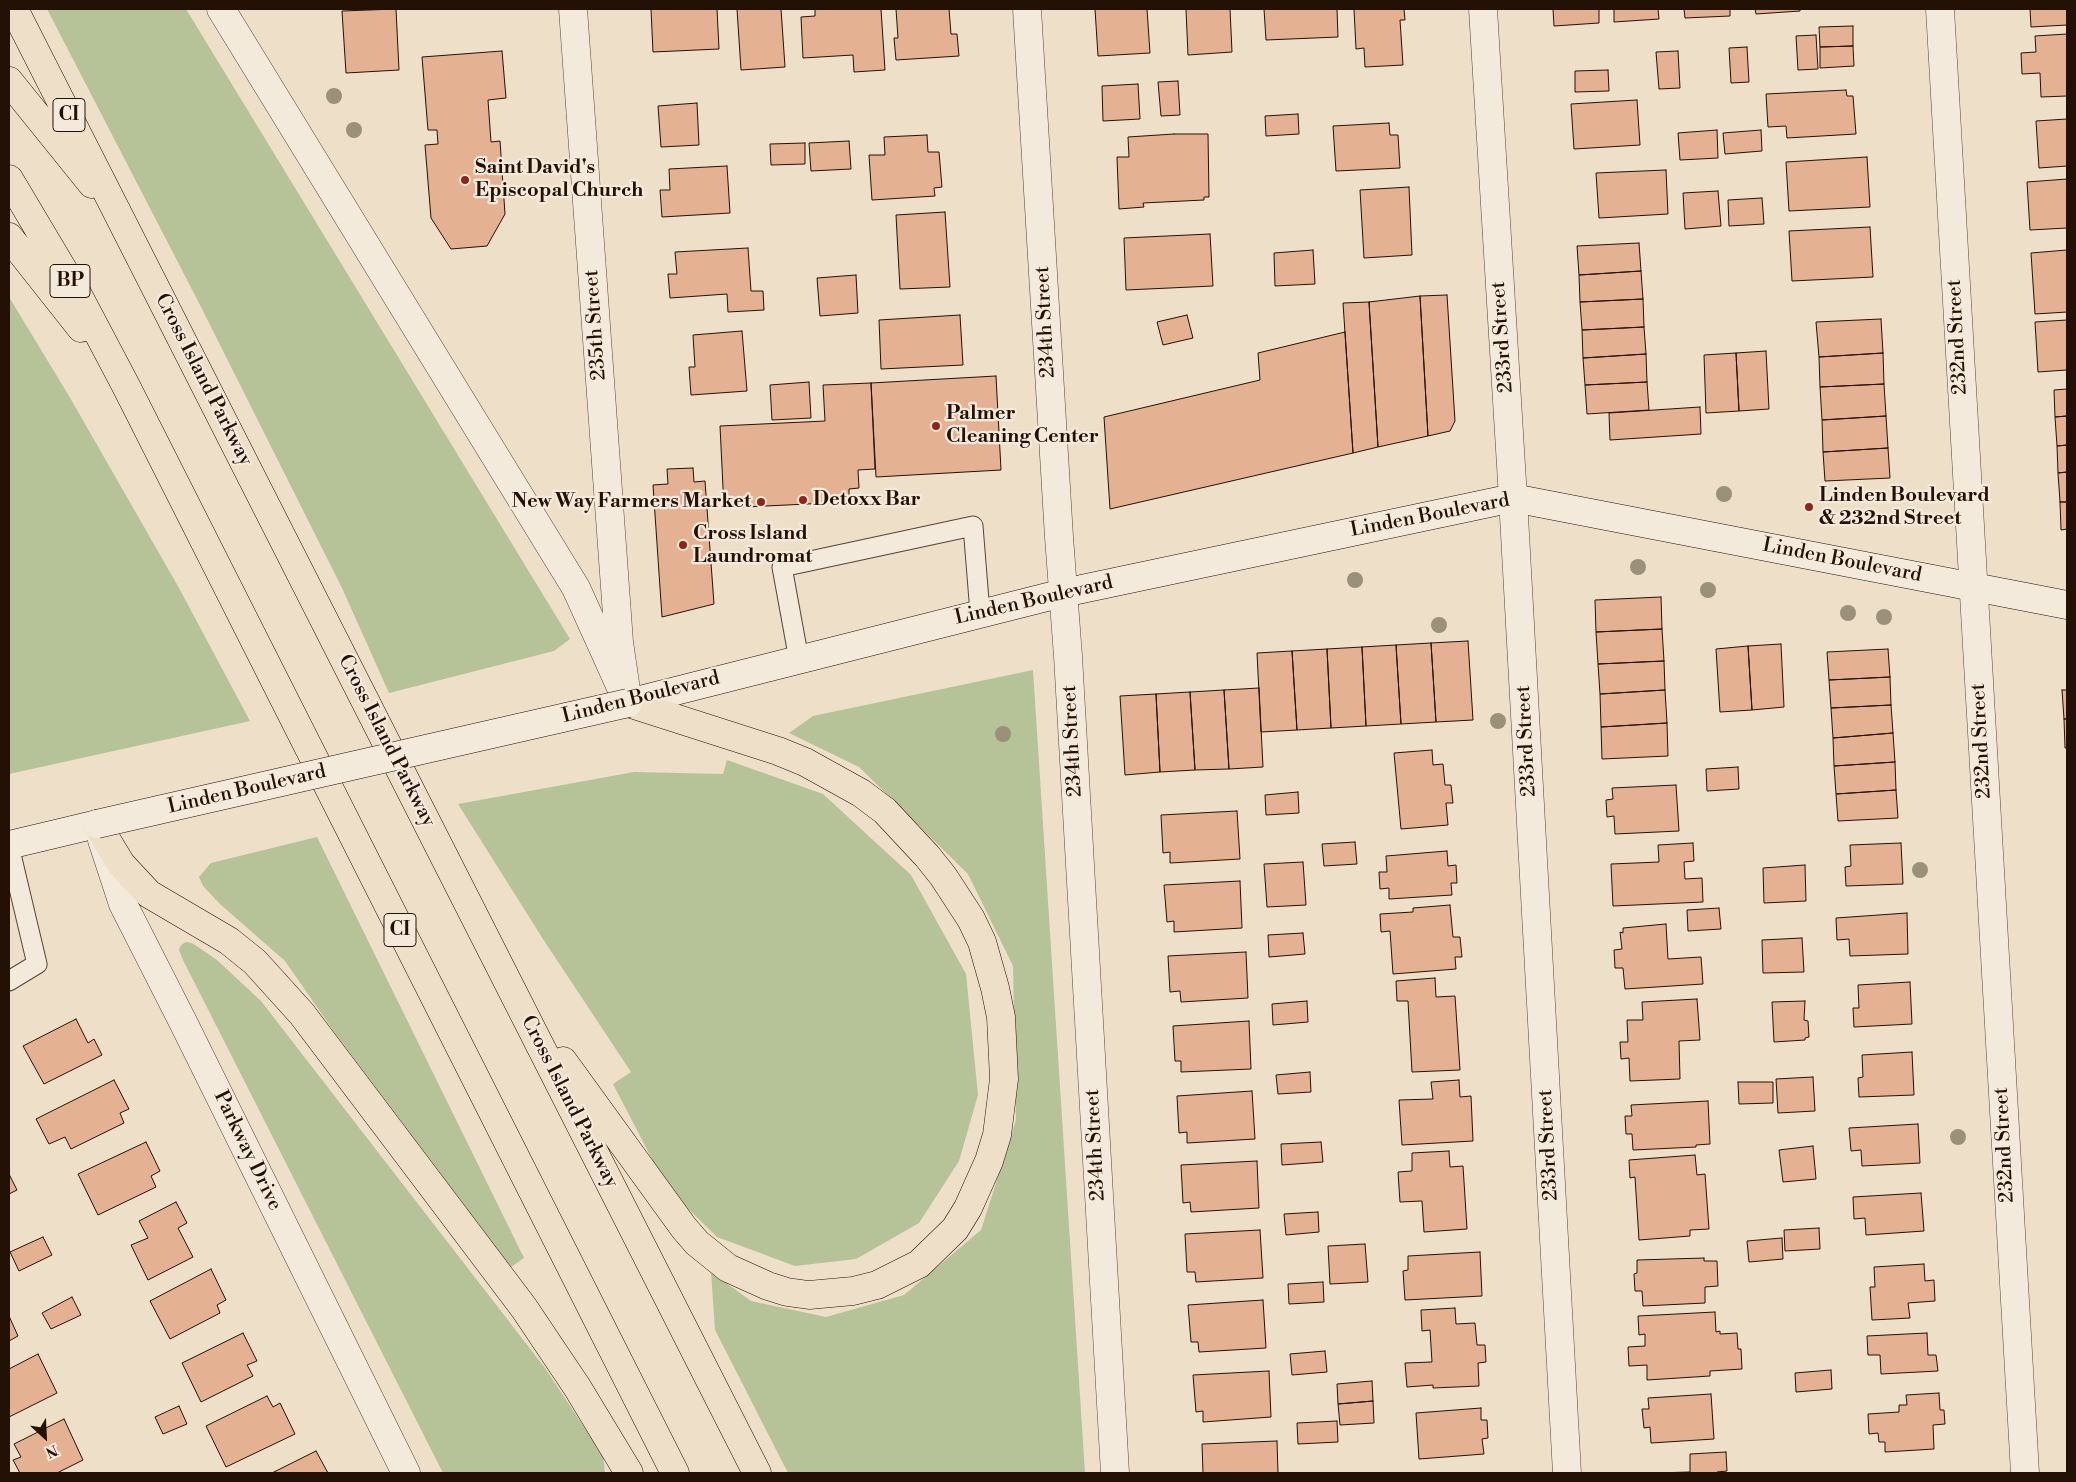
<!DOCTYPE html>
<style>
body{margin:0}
#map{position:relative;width:2076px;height:1482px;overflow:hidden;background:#eedfc8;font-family:"Libre Bodoni",serif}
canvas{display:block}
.frame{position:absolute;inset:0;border:10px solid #241105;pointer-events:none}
.north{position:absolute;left:20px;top:1412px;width:50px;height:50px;-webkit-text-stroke:4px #f4eadb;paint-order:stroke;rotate:155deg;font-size:14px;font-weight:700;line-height:20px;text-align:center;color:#241105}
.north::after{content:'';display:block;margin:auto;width:18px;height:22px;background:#241105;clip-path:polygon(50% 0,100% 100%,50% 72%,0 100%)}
</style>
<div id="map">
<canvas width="2076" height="1482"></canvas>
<div class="frame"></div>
<div class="north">N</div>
</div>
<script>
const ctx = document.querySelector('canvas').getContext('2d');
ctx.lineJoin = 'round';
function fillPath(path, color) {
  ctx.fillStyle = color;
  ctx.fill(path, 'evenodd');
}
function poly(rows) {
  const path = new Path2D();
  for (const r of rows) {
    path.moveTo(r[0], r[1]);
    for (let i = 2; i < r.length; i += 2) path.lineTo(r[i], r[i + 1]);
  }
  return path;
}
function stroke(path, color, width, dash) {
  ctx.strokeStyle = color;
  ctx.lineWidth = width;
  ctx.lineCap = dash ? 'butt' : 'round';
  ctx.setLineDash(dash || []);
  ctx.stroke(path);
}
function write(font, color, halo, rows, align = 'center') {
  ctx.font = font + ' "Libre Bodoni",serif';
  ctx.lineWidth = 4.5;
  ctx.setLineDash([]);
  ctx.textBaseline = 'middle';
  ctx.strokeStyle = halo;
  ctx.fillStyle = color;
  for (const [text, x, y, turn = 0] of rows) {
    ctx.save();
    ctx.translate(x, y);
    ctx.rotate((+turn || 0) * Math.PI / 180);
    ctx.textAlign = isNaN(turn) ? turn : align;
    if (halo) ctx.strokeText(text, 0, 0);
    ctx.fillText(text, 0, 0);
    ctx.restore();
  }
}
fillPath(poly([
 [47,9,186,9,570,639,554,651,389,693,342,588,199,303],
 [9,297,69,396,179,588,250,721,9,774],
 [1033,670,1085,1473,788,1473,715,1330,711,1272,751,1301,826,1317,904,1295,981,1230,1016,1120,1013,966,968,874,859,767,789,733,813,716],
 [727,760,823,794,911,875,966,974,978,1095,959,1161,919,1223,856,1259,795,1266,717,1237,667,1188,613,1084,631,1072,543,939,458,804,634,772,723,774],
 [317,837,524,1258,511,1267,335,1033,285,961,220,904,203,886,199,877,211,863],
 [186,942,192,943,217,960,261,1001,545,1368,603,1456,605,1473,443,1473,183,960,179,950,181,945]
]), '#b6c298');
const building = poly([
 [396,9,399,70,346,73,342,11,396,9],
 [651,9,717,9,719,49,653,52,651,9],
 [737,9,781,9,785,67,741,70,737,9],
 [815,9,881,9,885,70,854,72,853,55,803,58,801,17,815,16,815,9],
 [896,9,949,9,951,34,957,34,959,56,896,60,894,38,898,38,896,9],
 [1095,9,1147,9,1150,53,1098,56,1095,9],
 [1186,9,1230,9,1232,52,1188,55,1186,9],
 [1264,9,1337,9,1338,37,1266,40,1264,9],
 [1354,9,1404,9,1405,20,1400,20,1403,65,1365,67,1364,48,1356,49,1354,9],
 [1553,9,1599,9,1599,23,1554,26,1553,9],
 [1614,9,1658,9,1659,19,1614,22,1614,9],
 [1684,9,1730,9,1730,16,1685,18,1684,9],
 [1755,9,1800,9,1800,11,1756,14,1755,9],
 [2030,9,2067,9,2067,25,2031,27,2030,9],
 [1853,26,1853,46,1820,47,1819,27,1853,26],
 [2067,34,2067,96,2041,97,2040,73,2022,74,2021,53,2036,52,2035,36,2067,34],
 [1816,35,1818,69,1798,70,1796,36,1816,35],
 [1853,46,1854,66,1820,68,1820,47,1853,46],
 [1747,47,1749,82,1731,83,1729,48,1747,47],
 [502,51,506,98,488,100,491,142,500,141,505,214,487,246,451,249,431,218,425,145,438,144,437,130,428,130,422,57,502,51],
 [1678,51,1680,88,1659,89,1656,52,1678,51],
 [1608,70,1609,91,1575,92,1575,71,1608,70],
 [1178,81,1180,115,1161,116,1158,82,1178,81],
 [1138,84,1140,119,1103,121,1102,86,1138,84],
 [1846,90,1847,96,1853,96,1856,134,1787,138,1786,126,1768,127,1766,94,1846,90],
 [1637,100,1640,145,1574,149,1571,104,1637,100],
 [697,103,699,145,661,147,658,106,697,103],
 [1298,114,1299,134,1266,136,1265,116,1298,114],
 [2067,119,2067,166,2039,168,2036,121,2067,119],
 [1389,123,1390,135,1398,135,1400,168,1336,171,1333,126,1389,123],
 [1717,130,1718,158,1680,160,1678,133,1717,130],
 [1761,130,1762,151,1725,154,1723,133,1761,130],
 [1174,134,1208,134,1209,197,1204,197,1204,200,1143,203,1144,207,1119,209,1117,157,1129,157,1128,137,1174,134],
 [927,135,928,152,939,152,942,187,934,188,935,196,872,200,869,155,885,155,884,137,927,135],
 [849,141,851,169,811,171,809,143,849,141],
 [805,143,805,164,771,165,770,144,805,143],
 [1867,157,1870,207,1789,211,1786,162,1867,157],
 [727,166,730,213,662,217,660,190,670,190,669,169,727,166],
 [1666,170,1668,214,1599,218,1596,173,1666,170],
 [2067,179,2067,228,2030,230,2027,182,2067,179],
 [1409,187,1412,255,1364,258,1360,190,1409,187],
 [1718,191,1721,226,1685,229,1683,193,1718,191],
 [1762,198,1764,224,1729,226,1728,200,1762,198],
 [945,212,950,287,900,289,896,215,945,212],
 [1870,227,1873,277,1792,281,1789,231,1870,227],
 [1210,234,1213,286,1126,290,1124,238,1210,234],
 [1639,243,1641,271,1579,275,1577,246,1639,243],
 [748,248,751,291,763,291,764,310,728,312,727,294,670,298,668,274,677,274,675,252,748,248],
 [1313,250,1315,284,1275,286,1274,253,1313,250],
 [2067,250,2067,312,2035,314,2031,253,2067,250],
 [1641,271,1643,299,1580,302,1579,275,1641,271],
 [856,275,858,313,820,316,817,278,856,275],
 [1447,295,1455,421,1450,431,1428,436,1420,296,1447,295],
 [1420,296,1428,436,1378,447,1369,302,1420,296],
 [1643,299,1644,327,1582,330,1580,302,1643,299],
 [1369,302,1378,447,1353,453,1343,303,1369,302],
 [960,315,963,365,881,369,879,320,960,315],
 [1187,315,1193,338,1163,345,1157,322,1187,315],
 [1881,319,1883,353,1819,357,1816,322,1881,319],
 [2067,320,2067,370,2038,372,2035,322,2067,320],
 [1644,327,1646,354,1583,358,1582,330,1644,327],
 [742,331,747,391,691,395,689,367,695,367,693,335,742,331],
 [1345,332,1353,453,1110,509,1104,417,1260,380,1258,353,1345,332],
 [1766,351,1769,409,1739,411,1736,353,1766,351],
 [1736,353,1739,411,1706,413,1704,355,1736,353],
 [1883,353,1884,384,1820,387,1819,357,1883,353],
 [1646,354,1647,382,1585,385,1583,358,1646,354],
 [996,376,1001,470,876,477,871,383,996,376],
 [809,382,811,418,772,420,770,385,809,382],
 [1647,382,1649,410,1587,414,1585,385,1647,382],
 [871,383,875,469,858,470,859,488,849,489,849,502,724,508,720,426,825,421,823,385,871,383],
 [1884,384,1886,416,1822,420,1820,387,1884,384],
 [2067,389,2067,416,2055,417,2054,390,2067,389],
 [1700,407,1701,434,1610,440,1609,413,1700,407],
 [1886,416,1888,448,1823,452,1822,420,1886,416],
 [2067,416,2067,445,2057,446,2055,417,2067,416],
 [2067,445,2067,472,2058,473,2057,446,2067,445],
 [1888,448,1890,478,1825,481,1823,452,1888,448],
 [693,468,694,482,705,481,714,604,662,617,653,485,668,484,667,469,693,468],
 [2067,472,2067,502,2060,502,2058,473,2067,472],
 [2060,502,2067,502,2067,529,2061,530,2060,502],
 [1661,597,1662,629,1596,632,1595,600,1661,597],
 [1662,629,1664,661,1598,664,1596,632,1662,629],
 [1468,641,1473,720,1436,722,1431,643,1468,641],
 [1431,643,1436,722,1401,724,1396,645,1431,643],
 [1781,644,1784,707,1752,710,1748,646,1781,644],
 [1396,645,1401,724,1366,726,1362,647,1396,645],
 [1748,646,1752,710,1720,712,1716,649,1748,646],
 [1362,647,1366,726,1331,728,1327,649,1362,647],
 [1327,649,1331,728,1297,730,1292,651,1327,649],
 [1888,649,1890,677,1829,680,1827,652,1888,649],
 [1292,651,1297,730,1261,732,1257,653,1292,651],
 [1664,661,1665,690,1600,694,1598,664,1664,661],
 [1890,677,1891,705,1831,708,1829,680,1890,677],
 [1259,688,1263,767,1229,769,1224,690,1259,688],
 [1224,690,1229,769,1195,770,1190,692,1224,690],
 [1665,690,1667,723,1601,727,1600,694,1665,690],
 [2062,690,2067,690,2067,719,2064,719,2062,690],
 [1190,692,1195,770,1160,772,1156,694,1190,692],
 [1156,694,1160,772,1125,775,1120,696,1156,694],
 [1891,705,1893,733,1833,738,1831,708,1891,705],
 [2064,719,2067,719,2067,748,2065,748,2064,719],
 [1667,723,1668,756,1602,759,1601,727,1667,723],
 [1893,733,1895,762,1834,766,1833,738,1893,733],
 [1432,750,1433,765,1443,764,1445,785,1451,785,1453,803,1446,803,1448,825,1401,829,1394,753,1432,750],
 [1895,762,1896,790,1836,794,1834,766,1895,762],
 [1738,767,1739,789,1707,791,1706,769,1738,767],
 [1676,785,1679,831,1615,834,1614,816,1607,817,1606,800,1613,799,1612,788,1676,785],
 [1896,790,1898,818,1838,821,1836,794,1896,790],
 [1298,792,1299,813,1266,815,1265,795,1298,792],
 [1237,811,1240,859,1170,863,1170,852,1163,853,1161,815,1237,811],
 [1355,842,1357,864,1324,866,1322,844,1355,842],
 [1693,843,1694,861,1684,862,1685,879,1702,878,1703,902,1613,906,1611,864,1659,862,1658,845,1693,843],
 [1901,843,1903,884,1846,886,1845,867,1851,866,1850,845,1901,843],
 [1447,851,1448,866,1456,865,1457,883,1451,883,1452,895,1389,899,1389,888,1380,889,1379,872,1387,872,1386,856,1447,851],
 [1303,862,1306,905,1267,907,1264,864,1303,862],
 [1805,865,1806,901,1764,903,1763,868,1805,865],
 [1240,881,1242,928,1174,932,1174,921,1167,922,1164,885,1240,881],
 [1450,905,1453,937,1460,937,1462,957,1455,957,1456,969,1393,974,1390,931,1381,932,1380,914,1413,912,1413,908,1450,905],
 [1719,908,1721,929,1688,931,1687,910,1719,908],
 [1907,913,1908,954,1850,956,1849,939,1837,940,1836,918,1907,913],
 [1666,924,1668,959,1701,957,1703,984,1625,989,1623,968,1615,968,1614,950,1622,949,1620,932,1623,933,1623,928,1666,924],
 [1303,933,1305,954,1269,957,1268,935,1303,933],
 [1802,938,1804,972,1763,973,1762,940,1802,938],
 [1246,952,1248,998,1181,1002,1180,991,1170,992,1168,956,1246,952],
 [1435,978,1436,997,1455,996,1460,1070,1412,1072,1408,1001,1397,1001,1396,981,1435,978],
 [1910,982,1912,1024,1854,1027,1853,1008,1859,1008,1858,985,1910,982],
 [1697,999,1700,1040,1679,1041,1680,1079,1630,1081,1629,1058,1621,1059,1620,1042,1628,1042,1627,1020,1643,1020,1642,1002,1697,999],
 [1307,1001,1308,1022,1273,1025,1272,1004,1307,1001],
 [1805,1001,1804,1020,1808,1021,1809,1037,1805,1038,1805,1040,1774,1042,1772,1002,1805,1001],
 [76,1019,88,1043,94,1039,102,1055,44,1084,23,1046,76,1019],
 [1249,1021,1251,1069,1181,1072,1181,1061,1175,1061,1173,1026,1249,1021],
 [1912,1052,1914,1095,1859,1097,1858,1078,1863,1077,1862,1055,1912,1052],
 [1310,1072,1311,1092,1278,1094,1276,1075,1310,1072],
 [1813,1077,1815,1111,1778,1113,1776,1079,1813,1077],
 [114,1080,129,1109,120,1113,124,1123,71,1149,65,1137,49,1144,36,1119,114,1080],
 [1459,1080,1460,1097,1471,1096,1473,1141,1402,1145,1399,1100,1433,1099,1431,1082,1459,1080],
 [1738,1082,1773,1082,1773,1103,1739,1104,1738,1082],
 [1252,1091,1255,1139,1187,1143,1187,1132,1179,1133,1177,1096,1252,1091],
 [1708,1101,1710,1144,1696,1145,1696,1147,1633,1150,1632,1134,1626,1134,1625,1116,1632,1116,1631,1105,1708,1101],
 [1918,1124,1920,1163,1862,1166,1861,1150,1851,1151,1849,1128,1918,1124],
 [146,1142,160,1171,151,1176,156,1187,98,1215,78,1174,146,1142],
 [1321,1142,1323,1162,1282,1165,1281,1144,1321,1142],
 [1813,1146,1816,1179,1783,1182,1779,1150,1813,1146],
 [1449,1151,1450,1167,1463,1166,1467,1229,1424,1232,1422,1201,1400,1202,1398,1172,1412,1171,1412,1153,1449,1151],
 [1695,1155,1697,1175,1705,1174,1709,1229,1690,1230,1690,1236,1639,1240,1635,1177,1630,1178,1629,1160,1695,1155],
 [1257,1161,1259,1208,1191,1212,1190,1202,1183,1203,1181,1165,1257,1161],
 [9,1174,17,1190,9,1194,9,1174],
 [1921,1193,1924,1231,1866,1235,1865,1218,1854,1219,1853,1197,1921,1193],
 [176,1202,187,1223,178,1228,193,1257,148,1280,131,1245,148,1238,139,1221,176,1202],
 [1318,1212,1319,1232,1286,1235,1284,1214,1318,1212],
 [1819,1228,1820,1249,1785,1251,1784,1230,1819,1228],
 [1260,1230,1263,1278,1196,1282,1195,1272,1187,1272,1185,1234,1260,1230],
 [43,1237,52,1255,19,1271,10,1252,43,1237],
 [1782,1238,1783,1259,1749,1262,1747,1241,1782,1238],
 [1365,1244,1368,1282,1330,1284,1328,1246,1365,1244],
 [1480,1252,1482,1296,1405,1300,1403,1271,1408,1270,1408,1256,1480,1252],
 [1704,1258,1704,1261,1717,1261,1718,1286,1705,1287,1705,1303,1643,1306,1642,1291,1635,1291,1634,1274,1637,1273,1637,1260,1704,1258],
 [1924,1264,1925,1281,1934,1280,1935,1301,1908,1303,1910,1318,1872,1320,1870,1287,1875,1287,1874,1267,1924,1264],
 [211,1269,226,1300,217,1305,220,1313,170,1339,150,1301,211,1269],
 [1323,1282,1324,1302,1289,1304,1288,1284,1323,1282],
 [72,1297,81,1315,51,1329,42,1313,72,1297],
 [1263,1300,1266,1348,1199,1352,1198,1342,1191,1342,1188,1305,1263,1300],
 [1455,1308,1456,1324,1475,1323,1477,1345,1485,1345,1486,1362,1478,1363,1479,1386,1433,1388,1433,1385,1407,1387,1405,1363,1432,1362,1430,1330,1422,1331,1421,1310,1455,1308],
 [1715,1312,1716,1332,1720,1331,1720,1334,1737,1333,1738,1349,1741,1349,1742,1369,1710,1371,1710,1376,1647,1380,1647,1365,1629,1366,1628,1347,1645,1346,1645,1334,1639,1335,1638,1316,1715,1312],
 [9,1316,18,1336,9,1341,9,1316],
 [243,1333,257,1361,247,1365,253,1376,201,1402,182,1363,243,1333],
 [1927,1333,1928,1355,1936,1355,1938,1371,1881,1374,1880,1355,1868,1355,1867,1336,1927,1333],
 [1325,1351,1327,1372,1292,1375,1290,1354,1325,1351],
 [38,1354,57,1393,9,1417,9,1369,38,1354],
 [1831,1370,1832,1389,1796,1392,1795,1373,1831,1370],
 [1269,1371,1271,1417,1203,1422,1203,1411,1196,1412,1193,1375,1269,1371],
 [1372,1381,1373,1401,1338,1404,1337,1384,1372,1381],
 [1939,1393,1940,1410,1944,1410,1945,1424,1933,1425,1934,1449,1885,1452,1885,1442,1879,1442,1878,1433,1869,1434,1868,1414,1899,1412,1899,1405,1907,1405,1906,1395,1939,1393],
 [1711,1394,1714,1439,1651,1443,1650,1427,1644,1428,1642,1409,1649,1409,1648,1398,1711,1394],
 [267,1396,273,1407,280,1403,295,1434,226,1467,206,1426,267,1396],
 [1373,1401,1374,1423,1340,1425,1338,1404,1373,1401],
 [179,1406,187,1424,163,1434,155,1417,179,1406],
 [1481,1408,1481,1420,1487,1420,1488,1438,1482,1439,1484,1454,1419,1459,1416,1413,1481,1408],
 [64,1419,83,1460,57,1473,20,1473,13,1460,21,1457,14,1444,64,1419],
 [1337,1421,1338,1442,1298,1444,1297,1423,1337,1421],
 [1277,1441,1278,1473,1203,1473,1202,1444,1277,1441],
 [316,1451,328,1473,272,1473,316,1451],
 [1726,1452,1727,1471,1717,1472,1717,1473,1656,1473,1690,1472,1690,1454,1726,1452]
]);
fillPath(building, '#e4b193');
stroke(building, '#241105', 1);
const service = poly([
 [799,660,782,567,973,526,980,613],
 [9,846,37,964,9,981]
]);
const minor = poly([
 [573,9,619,642,626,690],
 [1027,9,1059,537,1068,656,1115,1473],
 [1483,9,1513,498,1567,1473],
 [1940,9,2025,1473],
 [102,840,123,904,184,1024,406,1473]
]);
const tertiary = poly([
 [221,9,576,588,628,703]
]);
const secondary = poly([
 [628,703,1063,593,1513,498,2067,605],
 [9,845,97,824]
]);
const motorway = poly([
 [14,9,757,1473],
 [9,81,92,184],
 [9,179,78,295,126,386,675,1473],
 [9,237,81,328],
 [97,824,121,864,149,894,229,941,255,962,302,1014,524,1308,577,1387,629,1473],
 [563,1061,684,1228,697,1243,728,1268,768,1286,787,1292,809,1295,853,1291,877,1285,919,1264,955,1229,968,1208,989,1161,997,1135,1004,1079,1001,1017,995,988,982,942,971,919,943,876,927,856,885,811,861,793,805,762,778,751,628,703]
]);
stroke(service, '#564436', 21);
stroke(minor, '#564436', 29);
stroke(tertiary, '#564436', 29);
stroke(secondary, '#241105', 29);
stroke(motorway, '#241105', 29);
stroke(service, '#f4eadb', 19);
stroke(minor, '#f4eadb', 28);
stroke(tertiary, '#f4eadb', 28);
stroke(secondary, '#f4eadb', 28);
stroke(motorway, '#eedfc8', 28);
const secondaryBridge = poly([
 [97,824,628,703]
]);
stroke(secondaryBridge, '#241105', 29, []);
stroke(secondaryBridge, '#f4eadb', 28);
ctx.fillStyle = '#9b9079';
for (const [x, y] of [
 [334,96],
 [354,130],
 [1724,494],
 [1638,567],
 [1355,580],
 [1708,590],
 [1848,613],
 [1884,617],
 [1439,625],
 [1498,721],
 [1003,734],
 [1920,870],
 [1958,1137]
]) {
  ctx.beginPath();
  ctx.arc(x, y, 8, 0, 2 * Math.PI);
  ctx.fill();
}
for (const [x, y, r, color] of [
 [465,180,5,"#8f2418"],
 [936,426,5,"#8f2418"],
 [803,500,5,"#8f2418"],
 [761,502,5,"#8f2418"],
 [1809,507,5,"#8f2418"],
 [683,545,5,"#8f2418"]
]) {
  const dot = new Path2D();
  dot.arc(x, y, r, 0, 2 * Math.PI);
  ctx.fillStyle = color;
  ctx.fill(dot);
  stroke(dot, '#f4eadb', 2);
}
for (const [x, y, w] of [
 [69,115,32],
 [70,281,40],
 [400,930,32]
]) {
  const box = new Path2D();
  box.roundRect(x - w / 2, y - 16.5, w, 33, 4);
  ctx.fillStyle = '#f4eadb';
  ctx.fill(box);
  stroke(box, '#241105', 1);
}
write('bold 19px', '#241105', null, [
 ["CI",69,115],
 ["BP",70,281],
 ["CI",400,930]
]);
write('bold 20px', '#241105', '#f4eadb', [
 ["Saint David's",475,168],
 ["Episcopal Church",475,191],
 ["Palmer",946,414],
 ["Cleaning Center",946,437],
 ["Linden Boulevard",1819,496],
 ["& 232nd Street",1819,519],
 ["Detoxx Bar",813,500],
 ["New Way Farmers Market",751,502,"right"],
 ["Cross Island",693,534],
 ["Laundromat",693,557]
], 'left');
write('20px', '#241105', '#f4eadb', [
 ["234th Street",1046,322,-93],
 ["235th Street",596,325,-94],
 ["233rd Street",1503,337,-94],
 ["232nd Street",1958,337,-93],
 ["Cross Island Parkway",203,380,63],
 ["Linden Boulevard",1430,516,-11],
 ["Linden Boulevard",1842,561,11],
 ["Linden Boulevard",1034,601,-13],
 ["Linden Boulevard",641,698,-14],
 ["Cross Island Parkway",386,741,63],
 ["234th Street",1073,741,-93],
 ["233rd Street",1527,741,-93],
 ["232nd Street",1982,741,-93],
 ["Linden Boulevard",247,790,-13],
 ["Cross Island Parkway",569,1102,63],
 ["234th Street",1096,1145,-93],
 ["233rd Street",1549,1145,-93],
 ["232nd Street",2005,1145,-93],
 ["Parkway Drive",247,1151,64]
]);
</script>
